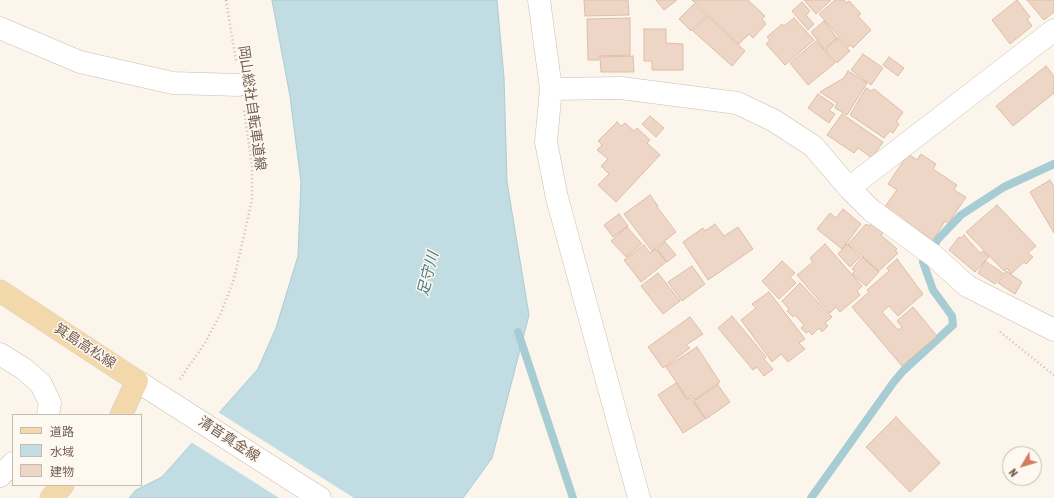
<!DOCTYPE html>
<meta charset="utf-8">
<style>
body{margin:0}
#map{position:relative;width:1054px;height:498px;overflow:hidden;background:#fbf5eb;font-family:"Asap Condensed","Noto Sans JP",sans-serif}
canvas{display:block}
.legend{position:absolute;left:12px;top:414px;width:130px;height:72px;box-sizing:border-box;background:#fdf9f1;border:1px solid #c6bbb1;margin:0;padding:5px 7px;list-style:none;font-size:12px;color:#735d50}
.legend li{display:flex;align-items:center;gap:8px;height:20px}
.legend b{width:20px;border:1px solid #c6bbb1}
.north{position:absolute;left:1002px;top:446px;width:40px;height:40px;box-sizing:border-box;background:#fdf9f1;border:1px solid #c6bbb1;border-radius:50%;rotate:232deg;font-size:11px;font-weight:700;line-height:16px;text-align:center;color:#735d50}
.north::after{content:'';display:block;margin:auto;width:14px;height:18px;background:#d77a5d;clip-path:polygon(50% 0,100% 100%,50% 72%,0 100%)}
</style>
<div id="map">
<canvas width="1054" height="498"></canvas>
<ul class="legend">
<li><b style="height:5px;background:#f2d8aa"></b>道路</li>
<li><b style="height:11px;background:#c1dde3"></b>水域</li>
<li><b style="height:11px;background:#edd6c5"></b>建物</li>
</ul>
<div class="north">N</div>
</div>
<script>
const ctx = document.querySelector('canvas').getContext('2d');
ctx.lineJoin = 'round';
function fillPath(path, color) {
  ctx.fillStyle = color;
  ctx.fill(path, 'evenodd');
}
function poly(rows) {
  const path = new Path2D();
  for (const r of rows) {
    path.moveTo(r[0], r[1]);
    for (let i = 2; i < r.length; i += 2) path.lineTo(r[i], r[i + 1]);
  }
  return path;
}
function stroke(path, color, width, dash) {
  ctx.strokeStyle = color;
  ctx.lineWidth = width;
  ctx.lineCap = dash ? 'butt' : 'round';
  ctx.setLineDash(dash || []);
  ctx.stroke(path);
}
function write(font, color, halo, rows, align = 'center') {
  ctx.font = font + ' "Asap Condensed","Noto Sans JP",sans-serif';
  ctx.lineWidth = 3;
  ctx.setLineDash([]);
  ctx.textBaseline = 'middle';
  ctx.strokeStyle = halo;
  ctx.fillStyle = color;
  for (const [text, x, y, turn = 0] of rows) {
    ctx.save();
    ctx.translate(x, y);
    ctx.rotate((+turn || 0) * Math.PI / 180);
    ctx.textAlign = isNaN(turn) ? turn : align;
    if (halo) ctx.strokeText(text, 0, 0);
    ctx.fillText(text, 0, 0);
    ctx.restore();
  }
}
const water = poly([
 [272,0,497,0,504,78,507,182,529,315,492,458,463,498,129,498,136,490,162,477,258,369,276,328,298,256,301,182,290,96,272,0]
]);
fillPath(water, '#c1dde3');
stroke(water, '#a8ccd3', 1);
fillPath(poly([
 [218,412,354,498,279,498,191,442]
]), '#fbf5eb');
stroke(poly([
 [518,332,573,498],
 [811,498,893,383,903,371,953,325,952,316,933,290,923,262,938,239,961,215,1004,187,1054,164]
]), '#a8ccd3', 8);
const building = poly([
 [584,0,628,0,629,15,585,16,584,0],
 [656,0,677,0,664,10,656,0],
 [692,0,748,0,765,16,762,19,766,24,753,38,749,34,739,44,692,0],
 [804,0,831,0,816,14,804,0],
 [835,0,844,0,846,3,849,1,861,14,858,16,871,30,853,48,851,45,848,47,819,14,835,0],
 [1017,0,1030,17,1027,19,1032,26,1010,44,992,20,1017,0],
 [1027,0,1054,0,1054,12,1044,20,1027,0],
 [802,2,810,11,806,15,814,24,808,30,792,11,802,2],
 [694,4,706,15,691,31,679,19,694,4],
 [707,16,745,51,732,66,693,31,707,16],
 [630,18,630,55,599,56,599,60,588,60,587,19,630,18],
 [794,18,814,40,785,65,766,44,770,40,767,37,782,24,784,26,794,18],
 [824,21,837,38,824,49,811,32,824,21],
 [644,29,666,29,666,43,683,44,683,70,652,70,652,61,644,61,644,29],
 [838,38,850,51,837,63,825,50,838,38],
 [816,41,835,63,808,85,790,63,816,41],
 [863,54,883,68,871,85,851,70,863,54],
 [633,56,634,72,601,72,600,57,633,56],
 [889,57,904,68,898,76,883,65,889,57],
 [1046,66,1054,76,1054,93,1013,126,996,106,1046,66],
 [848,71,867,83,847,115,835,108,837,103,820,92,844,78,848,71],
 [866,88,871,91,874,89,903,112,896,122,899,124,893,133,890,131,884,138,850,115,866,88],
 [818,94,834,105,829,110,835,114,829,123,808,108,818,94],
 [842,114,883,142,872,158,858,148,854,153,827,135,842,114],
 [650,116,664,128,656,137,642,124,650,116],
 [617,122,621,126,625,123,634,131,637,128,650,140,647,143,660,155,616,202,598,185,609,174,601,166,608,159,597,150,602,145,598,141,617,122],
 [908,154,917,160,921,154,936,164,933,169,957,185,954,190,966,197,948,224,945,221,933,240,884,208,897,190,888,184,908,154],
 [1050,180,1054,187,1054,233,1030,192,1050,180],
 [650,195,658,206,657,207,676,232,652,251,624,214,650,195],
 [997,205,1036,246,1028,253,1033,257,1026,264,1024,262,1011,274,1007,268,1004,271,966,232,997,205],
 [843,209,861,224,842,249,817,229,830,213,836,218,843,209],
 [619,214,628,226,613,237,604,225,619,214],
 [871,223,883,233,881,235,897,249,895,251,898,253,879,271,848,244,866,224,869,226,871,223],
 [715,224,724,236,738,227,753,249,708,280,683,242,703,228,705,231,715,224],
 [627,227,642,244,626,257,611,241,627,227],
 [964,235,980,253,983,251,989,257,975,272,949,250,959,237,961,238,964,235],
 [665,242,676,255,667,262,657,249,665,242],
 [825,244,862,286,857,291,860,295,840,312,836,307,830,313,797,275,813,262,810,258,825,244],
 [847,244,860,257,850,267,838,254,847,244],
 [644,245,650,253,656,249,666,262,641,282,624,260,644,245],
 [862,257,879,272,866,286,852,274,855,271,852,269,862,257],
 [897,259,923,294,898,316,889,306,882,312,898,330,902,327,897,321,913,307,937,336,902,366,852,307,869,292,867,290,889,271,887,268,897,259],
 [782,261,795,273,790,277,796,283,779,299,762,281,782,261],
 [985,261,1003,273,995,284,978,273,985,261],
 [692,266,705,284,682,301,668,282,692,266],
 [1006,271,1022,282,1015,294,998,283,1006,271],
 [658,273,680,301,663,314,641,286,658,273],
 [800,283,832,317,825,323,828,326,822,332,819,328,812,335,809,331,806,333,801,328,804,325,795,315,793,317,787,311,789,309,782,301,800,283],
 [769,292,805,339,799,343,805,349,788,362,781,354,772,362,741,320,756,308,752,304,769,292],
 [732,316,766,357,764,359,773,369,764,376,757,367,753,370,718,328,732,316],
 [690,317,703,334,686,345,690,348,663,368,648,347,690,317],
 [697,347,720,382,694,400,691,395,687,398,666,367,697,347],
 [676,383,687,400,690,397,705,419,683,433,658,395,676,383],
 [718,385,730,402,706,419,694,401,718,385],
 [896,417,940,463,910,492,866,447,896,417]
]);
fillPath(building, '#edd6c5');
stroke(building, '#debda7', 1);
const minor = poly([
 [539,0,551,89,546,142,557,198,639,498],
 [0,28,80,62,173,83,239,85],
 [551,89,621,88,737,103,773,120,813,146,849,188,871,210,934,256,967,286,1054,330],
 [849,188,1054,30],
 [0,354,24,369,41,384,50,403,48,415],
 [0,476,13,463]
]);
const secondary = poly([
 [137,381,320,498]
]);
const primary = poly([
 [0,291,137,381,121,415],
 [51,498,63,485]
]);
stroke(minor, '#ccbdb1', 23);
stroke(secondary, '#cebeaf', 23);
stroke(primary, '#d8d2ce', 23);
stroke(poly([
 [226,0,236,61],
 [1000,332,1054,375],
 [180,379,205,343,221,313,234,279,252,200,252,167,244,109]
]), '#d2b9a8', 2.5, [1, 3]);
stroke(minor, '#fff', 22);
stroke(secondary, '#fff', 22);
stroke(primary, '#f2d8aa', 22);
write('14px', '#735d50', '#fdf9f1', [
 ["岡山総社自転車道線",252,108,82],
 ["箕島高松線",85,346,33],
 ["清音真金線",229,439,33]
]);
write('italic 15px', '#4c7a84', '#fdf9f1', [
 ["足守川",428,274,-76]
]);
</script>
